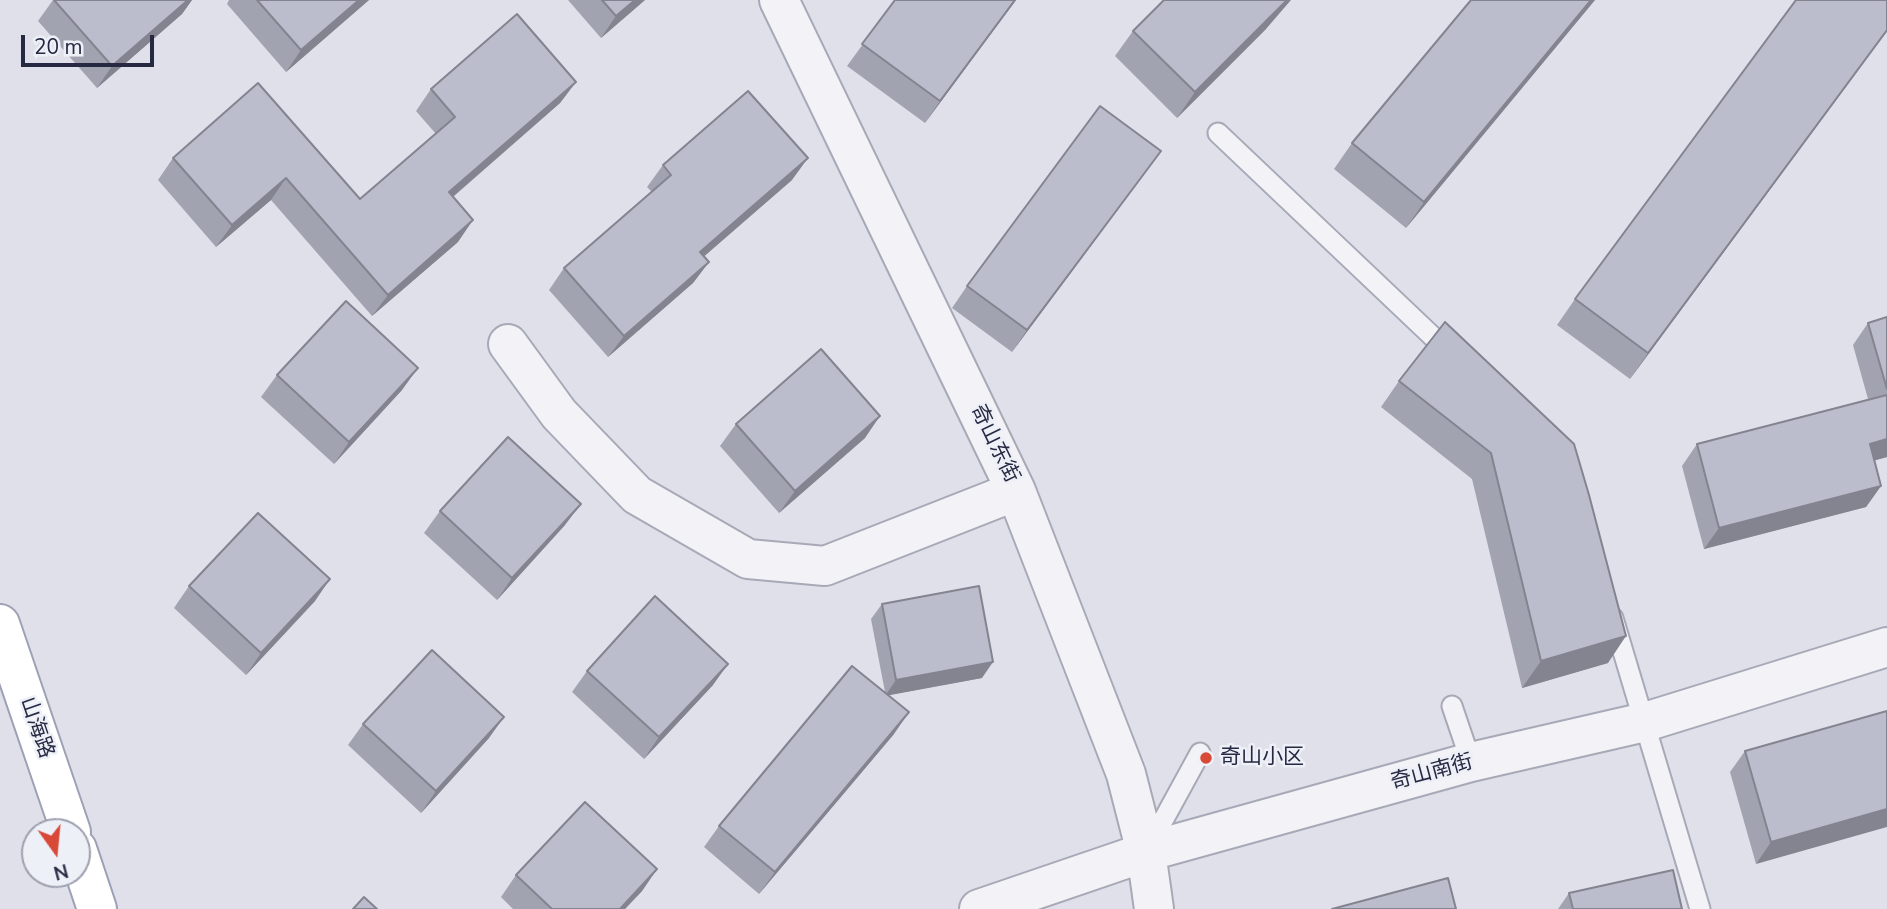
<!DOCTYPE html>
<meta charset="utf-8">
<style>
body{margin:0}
#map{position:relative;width:1887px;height:909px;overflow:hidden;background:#dfe0e9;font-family:"Nunito Sans",sans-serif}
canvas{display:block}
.north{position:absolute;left:21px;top:818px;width:70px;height:70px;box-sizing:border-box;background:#eef0f7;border:2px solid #9ea0af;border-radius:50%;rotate:165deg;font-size:19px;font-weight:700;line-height:28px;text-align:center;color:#262942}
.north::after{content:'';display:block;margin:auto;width:24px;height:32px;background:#d94938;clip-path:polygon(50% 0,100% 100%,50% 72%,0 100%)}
.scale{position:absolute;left:21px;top:35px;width:133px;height:32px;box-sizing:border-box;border:4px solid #262942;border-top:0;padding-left:9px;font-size:21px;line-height:24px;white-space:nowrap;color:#262942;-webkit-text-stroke:5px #eef0f7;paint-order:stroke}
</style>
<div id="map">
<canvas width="1887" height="909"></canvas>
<div class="north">N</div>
<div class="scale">20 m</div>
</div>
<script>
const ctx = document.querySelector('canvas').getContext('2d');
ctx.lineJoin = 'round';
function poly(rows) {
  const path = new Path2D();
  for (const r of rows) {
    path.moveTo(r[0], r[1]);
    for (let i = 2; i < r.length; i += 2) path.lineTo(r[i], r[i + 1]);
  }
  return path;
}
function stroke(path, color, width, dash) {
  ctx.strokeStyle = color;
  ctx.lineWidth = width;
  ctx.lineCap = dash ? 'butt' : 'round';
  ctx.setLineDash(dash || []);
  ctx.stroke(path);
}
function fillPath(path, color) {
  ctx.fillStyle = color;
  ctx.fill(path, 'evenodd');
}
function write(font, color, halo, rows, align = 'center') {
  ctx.font = font + ' "Nunito Sans","Noto Sans SC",sans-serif';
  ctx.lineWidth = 5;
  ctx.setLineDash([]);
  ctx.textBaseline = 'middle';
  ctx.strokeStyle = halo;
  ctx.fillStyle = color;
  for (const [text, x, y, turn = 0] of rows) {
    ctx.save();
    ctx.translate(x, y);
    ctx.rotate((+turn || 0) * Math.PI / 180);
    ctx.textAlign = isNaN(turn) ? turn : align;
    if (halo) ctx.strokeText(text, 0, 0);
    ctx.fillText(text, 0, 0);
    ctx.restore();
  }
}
const service = poly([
 [1218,133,1451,354],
 [1613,618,1700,909],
 [1452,706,1471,762],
 [1148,848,1200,753]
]);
const minor = poly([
 [779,0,1016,491,1126,774,1146,852,1154,909],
 [508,344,559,414,637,495,748,559,825,566,1016,491],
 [979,909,1146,852,1471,762,1645,722,1887,647]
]);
const primary = poly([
 [0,624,71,832],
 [77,849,97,909]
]);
stroke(service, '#a8a9b7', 23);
stroke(minor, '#a8a9b7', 42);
stroke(primary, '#9da1b6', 42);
stroke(service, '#f2f2f7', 19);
stroke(minor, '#f2f2f7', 38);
stroke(primary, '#fff', 38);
fillPath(poly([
 [53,0,192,0,182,14,97,88,38,21],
 [229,0,369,0,286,72,227,4],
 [568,0,645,0,601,38],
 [895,0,1016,0,925,123,847,66],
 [1471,0,1595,0,1406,228,1334,169,1352,143],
 [1887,0,1887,31,1630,379,1557,325,1575,299],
 [1266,29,1177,118,1115,56,1133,31],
 [576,82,560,103,453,197,458,242,372,316,271,200,216,247,158,180,173,158,258,83,360,199,436,134,416,111,431,89],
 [663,165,792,180,704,256,709,262,693,283,608,357,549,290,564,268,652,192,647,187],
 [1145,173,1012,352,952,308,967,286],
 [1887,317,1887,457,1875,460,1881,486,1866,507,1704,549,1682,466,1697,444,1868,399,1853,345,1868,323],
 [1445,322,1608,663,1522,688,1472,479,1381,407,1399,381],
 [277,375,402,390,334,464,261,397],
 [736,424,865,438,779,513,720,446],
 [440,511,565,525,497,600,424,533],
 [189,586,315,601,246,675,174,608],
 [882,604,982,678,888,695,894,734,759,894,704,847,719,826,885,692,871,619],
 [587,671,713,685,644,759,572,692],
 [1887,711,1756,864,1730,772,1745,751],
 [363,724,489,738,421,813,348,745],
 [657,869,642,891,625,909,513,909,501,897,516,875],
 [1569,893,1682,909,1558,909]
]), '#a1a3b0');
fillPath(poly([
 [188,0,192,0,182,14,97,88,112,66],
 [359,0,369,0,286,72,301,50],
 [635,0,645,0,601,38,616,16],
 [1015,0,1016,0,925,123,940,101],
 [1287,0,1291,0,1266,29,1177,118,1195,92],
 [1591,0,1595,0,1406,228,1424,202],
 [1887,30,1887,31,1630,379,1648,353],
 [576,82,560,103,433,214,449,192],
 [1161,151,1145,173,1012,352,1027,330],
 [808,158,792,180,685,273,700,252],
 [286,178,271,200,216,247,232,225],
 [473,220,458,242,372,316,388,295],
 [709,262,693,283,608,357,624,336],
 [418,368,402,390,334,464,349,442],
 [880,416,865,438,779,513,795,491],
 [1887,439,1887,457,1855,466,1870,444],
 [1881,486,1866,507,1704,549,1719,528],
 [581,504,565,525,497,600,512,578],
 [330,579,315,601,246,675,261,653],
 [1626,636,1608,663,1522,688,1541,661],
 [993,662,982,678,885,696,896,680],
 [728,664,713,685,644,759,659,737],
 [909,712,894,734,759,894,775,872],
 [504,717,489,738,421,813,436,791],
 [1887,809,1887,827,1756,864,1771,842],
 [657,869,642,891,625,909,620,909]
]), '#838490');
const building = poly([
 [54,0,188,0,112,66,54,0],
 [257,0,359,0,301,50,257,0],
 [602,0,635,0,616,16,602,0],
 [895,0,1015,0,940,101,862,44,895,0],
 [1164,0,1287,0,1195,92,1133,31,1164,0],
 [1471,0,1591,0,1424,202,1352,143,1471,0],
 [1796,0,1887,0,1887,30,1648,353,1575,299,1796,0],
 [517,14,576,82,449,192,473,220,388,295,286,178,232,225,173,158,258,83,360,199,455,117,431,89,517,14],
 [748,91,808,158,700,252,709,262,624,336,564,268,671,175,663,165,748,91],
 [1100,106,1161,151,1027,330,967,286,1100,106],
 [346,301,418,368,349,442,277,375,346,301],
 [1887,317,1887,389,1868,323,1887,317],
 [1445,322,1574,444,1589,495,1626,636,1541,661,1491,453,1399,381,1445,322],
 [821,349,880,416,795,491,736,424,821,349],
 [1887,395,1887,439,1870,444,1881,486,1719,528,1697,444,1887,395],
 [508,437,581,504,512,578,440,511,508,437],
 [258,513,330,579,261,653,189,586,258,513],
 [979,586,993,662,896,680,882,604,979,586],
 [655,596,728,664,659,737,587,671,655,596],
 [432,650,504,717,436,791,363,724,432,650],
 [852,666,909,712,775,872,719,826,852,666],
 [1887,711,1887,809,1771,842,1745,751,1887,711],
 [585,802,657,869,620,909,552,909,516,875,585,802],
 [1673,870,1682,909,1573,909,1569,893,1673,870],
 [1448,878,1456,909,1332,909,1448,878],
 [364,897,377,909,353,909,364,897]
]);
fillPath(building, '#bbbdcd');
stroke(building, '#838490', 2);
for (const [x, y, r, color] of [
 [1206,758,7,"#d94938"]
]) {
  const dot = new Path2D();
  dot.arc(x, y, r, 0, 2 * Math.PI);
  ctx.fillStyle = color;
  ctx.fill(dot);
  stroke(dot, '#eef0f7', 2.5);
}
write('21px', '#262942', '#eef0f7', [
 ["奇山东街",994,444,64],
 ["山海路",36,728,71],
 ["奇山南街",1432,773,-15]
]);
write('21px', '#262942', '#eef0f7', [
 ["奇山小区",1220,758]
], 'left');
</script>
